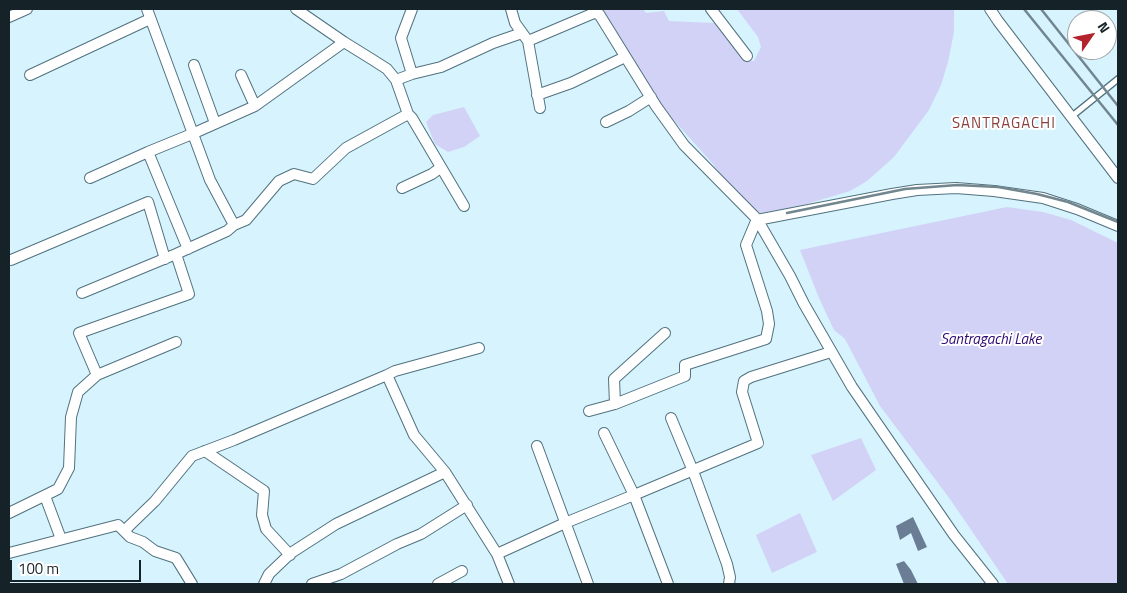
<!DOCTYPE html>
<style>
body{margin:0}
#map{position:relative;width:1127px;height:593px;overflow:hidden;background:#d6f3fe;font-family:"Titillium Web",sans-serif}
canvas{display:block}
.frame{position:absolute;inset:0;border:10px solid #152328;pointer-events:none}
.north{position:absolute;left:1067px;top:10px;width:50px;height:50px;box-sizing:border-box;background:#fff;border:1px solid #a1a7a9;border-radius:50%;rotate:57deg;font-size:14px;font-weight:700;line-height:20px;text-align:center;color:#152328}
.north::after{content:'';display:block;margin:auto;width:18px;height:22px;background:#b4232d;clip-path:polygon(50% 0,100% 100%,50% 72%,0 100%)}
.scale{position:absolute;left:10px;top:560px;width:131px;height:22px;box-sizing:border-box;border:2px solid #152328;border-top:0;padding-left:6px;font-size:15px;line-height:18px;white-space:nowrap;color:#152328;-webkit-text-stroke:4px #fff;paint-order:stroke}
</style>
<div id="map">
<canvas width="1127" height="593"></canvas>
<div class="frame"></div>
<div class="north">N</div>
<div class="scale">100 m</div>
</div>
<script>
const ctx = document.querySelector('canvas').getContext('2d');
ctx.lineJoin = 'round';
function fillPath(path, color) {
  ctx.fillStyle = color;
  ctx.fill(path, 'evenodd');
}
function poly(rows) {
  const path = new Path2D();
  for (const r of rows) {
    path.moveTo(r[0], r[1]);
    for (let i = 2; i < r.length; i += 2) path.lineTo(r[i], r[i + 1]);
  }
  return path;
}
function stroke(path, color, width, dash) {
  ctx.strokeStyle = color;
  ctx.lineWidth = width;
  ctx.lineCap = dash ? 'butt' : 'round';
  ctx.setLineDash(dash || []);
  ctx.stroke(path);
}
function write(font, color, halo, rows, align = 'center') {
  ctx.font = font + ' "Titillium Web",sans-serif';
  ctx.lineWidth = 4;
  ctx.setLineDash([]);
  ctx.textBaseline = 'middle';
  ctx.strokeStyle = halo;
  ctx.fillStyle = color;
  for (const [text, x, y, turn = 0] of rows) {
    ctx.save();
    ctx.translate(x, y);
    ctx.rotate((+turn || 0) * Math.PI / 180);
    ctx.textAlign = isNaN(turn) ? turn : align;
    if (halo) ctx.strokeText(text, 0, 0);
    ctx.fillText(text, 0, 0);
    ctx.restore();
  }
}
fillPath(poly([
 [590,9,643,9,646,13,664,11,669,21,714,23,745,61,754,61,761,47,758,37,737,9,954,9,954,32,948,62,941,85,929,110,894,157,867,181,850,191,797,207,749,215,713,164,669,115,641,78,619,43],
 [464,107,480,136,464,147,448,152,435,144,426,122,433,115],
 [1007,207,1043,212,1071,220,1118,243,1118,584,1008,584,950,499,880,406,845,339,834,330,819,298,800,250],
 [861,438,876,470,833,501,811,455],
 [800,513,817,552,772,573,756,535]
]), '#d2d2f7');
fillPath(poly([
 [913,517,927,547,918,551,911,533,900,540,896,526],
 [904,561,911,570,918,584,904,584,896,564]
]), '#6a7d94');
const service = poly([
 [1071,117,1118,79]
]);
const minor = poly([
 [147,9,210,180,234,225],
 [296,9,344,42,373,60,387,69,396,80,408,114,412,118,464,206],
 [511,9,515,23,528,41,540,108],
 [711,9,747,56],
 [990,9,998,21,1118,178],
 [9,17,27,9],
 [528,41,594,13,599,14,656,106,684,145,757,219,790,276,804,304,852,387,954,535,993,584],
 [194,65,215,123],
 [412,74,401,38,412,9],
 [30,75,150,19],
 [241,75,255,106],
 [396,80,412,74,441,67,493,43,522,33],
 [537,95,571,83,625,57],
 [606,122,629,111,651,97],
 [90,178,148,152],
 [402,188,432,174,440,168],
 [757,220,892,194,917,190,956,188,994,191,1043,198,1077,209,1118,226],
 [188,249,148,152,192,134,255,106,344,42],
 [11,260,148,202,165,259],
 [82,293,176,254,227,231,234,225,246,220,279,181,294,174,313,179,346,148,408,114],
 [665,333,614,379,615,404,685,376,685,365,766,339,769,324,767,311,746,245,757,219],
 [479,348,395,371,387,375,414,435,445,472,497,554],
 [97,375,79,333,189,294,176,254],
 [589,411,615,404],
 [671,418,693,471,727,564,730,577,729,584],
 [537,446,588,584],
 [205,451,264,491,262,515,266,529,290,555],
 [45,496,61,539],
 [9,513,58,489,69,468,71,417,78,392,97,375,176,342],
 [124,531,155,501,192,456,234,440,387,375],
 [9,553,118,525,130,537,143,542,155,551,176,558,192,584],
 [264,584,269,574,291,553,336,524,445,472],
 [312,584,341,574,397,544,421,534,467,505],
 [438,584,462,571],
 [509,584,497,554,565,523,634,495,604,433],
 [668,584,634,495,758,443,742,392,744,381,751,377,831,352]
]);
stroke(service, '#51727e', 8);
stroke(minor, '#51727e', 12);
stroke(service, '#fff', 5);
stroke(minor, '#fff', 10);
stroke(poly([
 [1024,9,1118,125],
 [1041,9,1118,106],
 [787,213,905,189,957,185,998,187,1037,194,1068,202,1118,222]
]), '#71868e', 2.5);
ctx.letterSpacing = '1px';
write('15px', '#873e3c', '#fff', [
 ["SANTRAGACHI",1004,124]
]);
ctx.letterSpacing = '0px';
write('italic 15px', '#2d0974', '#fff', [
 ["Santragachi Lake",991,340]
]);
</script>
